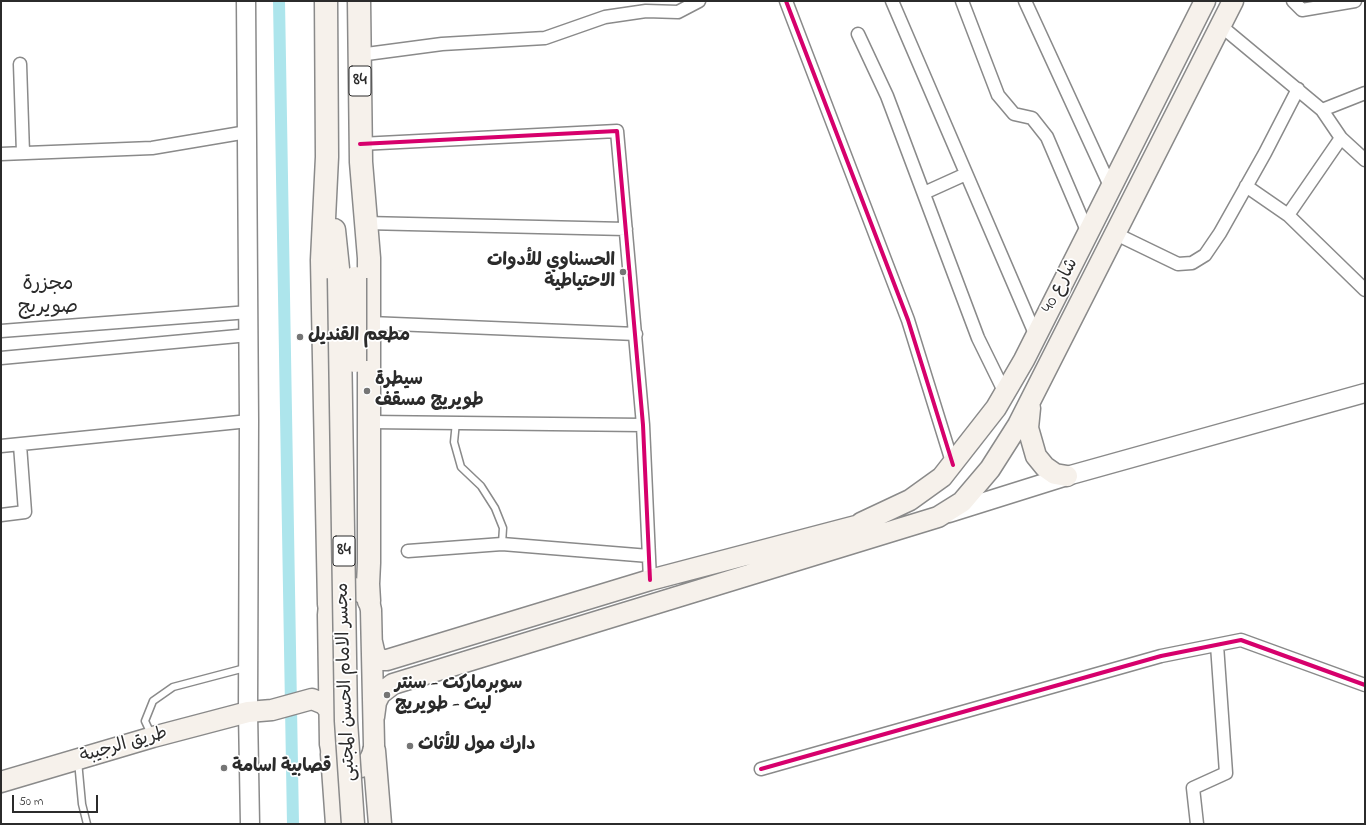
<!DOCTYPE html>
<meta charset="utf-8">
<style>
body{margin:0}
#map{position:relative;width:1366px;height:825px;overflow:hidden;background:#fff;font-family:"Indie Flower",sans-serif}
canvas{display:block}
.frame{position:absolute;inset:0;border:2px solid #2b2b2b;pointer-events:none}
.scale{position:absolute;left:12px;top:795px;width:86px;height:18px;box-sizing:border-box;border:2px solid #2b2b2b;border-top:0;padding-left:5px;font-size:12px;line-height:14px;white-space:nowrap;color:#2b2b2b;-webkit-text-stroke:3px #fff;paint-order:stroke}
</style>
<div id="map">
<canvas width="1366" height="825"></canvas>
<div class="frame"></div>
<div class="scale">50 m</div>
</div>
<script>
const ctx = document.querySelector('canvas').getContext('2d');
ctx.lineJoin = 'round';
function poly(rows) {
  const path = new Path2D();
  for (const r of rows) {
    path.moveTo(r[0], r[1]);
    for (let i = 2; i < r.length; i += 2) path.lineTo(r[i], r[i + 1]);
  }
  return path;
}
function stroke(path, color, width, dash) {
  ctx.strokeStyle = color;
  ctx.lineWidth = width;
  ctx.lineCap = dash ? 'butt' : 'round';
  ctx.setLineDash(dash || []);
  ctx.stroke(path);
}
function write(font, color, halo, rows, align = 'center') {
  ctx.font = font + ' "Indie Flower","Playpen Sans Arabic",sans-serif';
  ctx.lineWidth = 3.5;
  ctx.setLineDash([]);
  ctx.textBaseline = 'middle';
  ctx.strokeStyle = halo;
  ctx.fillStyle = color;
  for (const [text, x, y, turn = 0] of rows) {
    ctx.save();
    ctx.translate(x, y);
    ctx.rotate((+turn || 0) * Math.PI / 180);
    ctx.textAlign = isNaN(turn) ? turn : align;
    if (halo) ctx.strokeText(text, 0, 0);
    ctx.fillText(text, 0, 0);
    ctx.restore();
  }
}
stroke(poly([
 [279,1,293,824]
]), '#ade5ec', 12);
const lane = poly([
 [456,422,454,442,461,467,481,486,495,508,503,528,502,544],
 [151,734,145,721,153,701,173,687,245,668],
 [78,761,82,804,87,824]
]);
const street = poly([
 [786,1,908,320,953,465],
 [892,1,1036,336],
 [962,1,998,95,1014,114,1032,118,1047,137,1088,233],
 [1025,1,1111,188],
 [1293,1,1302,10,1355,1],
 [1221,26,1322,110,1341,138,1365,160],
 [858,34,887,96,978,338,1005,393],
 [359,55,442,44,545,38,605,17,646,11,678,12,699,1],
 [20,64,23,153],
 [1322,110,1365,93],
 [1341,138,1288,215,1365,290],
 [360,144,617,131,643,425,650,580],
 [1,154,152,148,247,132],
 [1246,186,1288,215],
 [924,193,966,174],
 [365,223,626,229],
 [1116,234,1178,264,1192,263,1205,255,1220,233,1265,153,1298,89],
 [370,323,636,334],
 [1,331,249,312],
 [1,358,249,335],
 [369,422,643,425],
 [1,446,249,421],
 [1,515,25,512,20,445],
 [408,551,502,544,649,556],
 [761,769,1161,656,1241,640,1365,685],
 [1197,824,1193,788,1226,773,1217,645]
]);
const secondary = poly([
 [246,1,249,421,248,712,250,824],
 [949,513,1067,476,1365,393]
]);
const primary = poly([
 [1030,408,1028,428,1036,456,1045,467,1055,474,1067,476],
 [861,523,910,500,942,477,996,408,1024,360,1205,1],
 [354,588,366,595,369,601,371,610,374,744,374,751,369,761,361,767,351,769,338,763,332,754,330,744,328,615,329,604,333,596,340,590,354,588],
 [372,642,375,655,381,660,387,660,650,580,875,521],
 [374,717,376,702,380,694,393,684,938,517,962,502,990,469,1018,425,1233,1],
 [1,782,153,737,248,712,272,710,312,699,324,704,329,710,330,717]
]);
const highway = poly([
 [326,1,327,157,322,260,329,604],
 [359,1,361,162,369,258,369,563,368,584,369,601],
 [334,230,339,278],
 [374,751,380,824],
 [332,754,337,824]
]);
stroke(lane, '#8a8a8a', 9);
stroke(street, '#8a8a8a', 15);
stroke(secondary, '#8a8a8a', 21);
stroke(primary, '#8a8a8a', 23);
stroke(highway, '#8a8a8a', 25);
stroke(lane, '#fff', 6);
stroke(street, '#fff', 12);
stroke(secondary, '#fff', 18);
stroke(primary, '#f6f1eb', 20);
stroke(highway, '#f6f1eb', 22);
const highwayBridge = poly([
 [339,278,346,721,353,824],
 [355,361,355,278]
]);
stroke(highwayBridge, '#8a8a8a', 25, []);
stroke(highwayBridge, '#f6f1eb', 22);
stroke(poly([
 [786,1,908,320,953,465],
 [360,144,617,131,643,425,650,580],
 [761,769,1161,656,1241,640,1365,685]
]), '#d6006c', 4);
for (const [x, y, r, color] of [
 [623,272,4,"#757575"],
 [300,337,4,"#757575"],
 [367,391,4,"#757575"],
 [387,695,4,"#757575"],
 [410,746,4,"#757575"],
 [224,768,4,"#757575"]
]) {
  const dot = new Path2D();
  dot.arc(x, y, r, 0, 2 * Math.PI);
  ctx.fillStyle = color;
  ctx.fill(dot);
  stroke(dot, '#fff', 1.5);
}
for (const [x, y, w] of [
 [360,81,22],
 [344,551,22]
]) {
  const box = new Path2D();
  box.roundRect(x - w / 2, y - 15, w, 30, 3);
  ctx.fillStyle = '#fff';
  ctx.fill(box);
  stroke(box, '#2b2b2b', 1);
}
write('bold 17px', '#2b2b2b', null, [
 ["84",360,81],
 ["84",344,551]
]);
write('bold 18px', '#2b2b2b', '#fff', [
 ["الحسناوي للأدوات",615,262,"right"],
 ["الاحتياطية",615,283,"right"],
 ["مطعم القنديل",308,337],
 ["سيطرة",375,381],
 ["طويريج مسقف",375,402],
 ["سوبرماركت - سنتر",395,685],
 ["ليث - طويريج",395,706],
 ["دارك مول للأثاث",418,746],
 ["قصابية اسامة",232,768]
], 'left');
write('18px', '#2b2b2b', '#fff', [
 ["شارع 40",1061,286,-63],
 ["مجسر الامام الحسن المجتبى",347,682,-92],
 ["طريق الرجيبة",124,746,-16]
]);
write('20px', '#2b2b2b', '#fff', [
 ["مجزرة",48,286],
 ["صويريج",48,309]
]);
</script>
